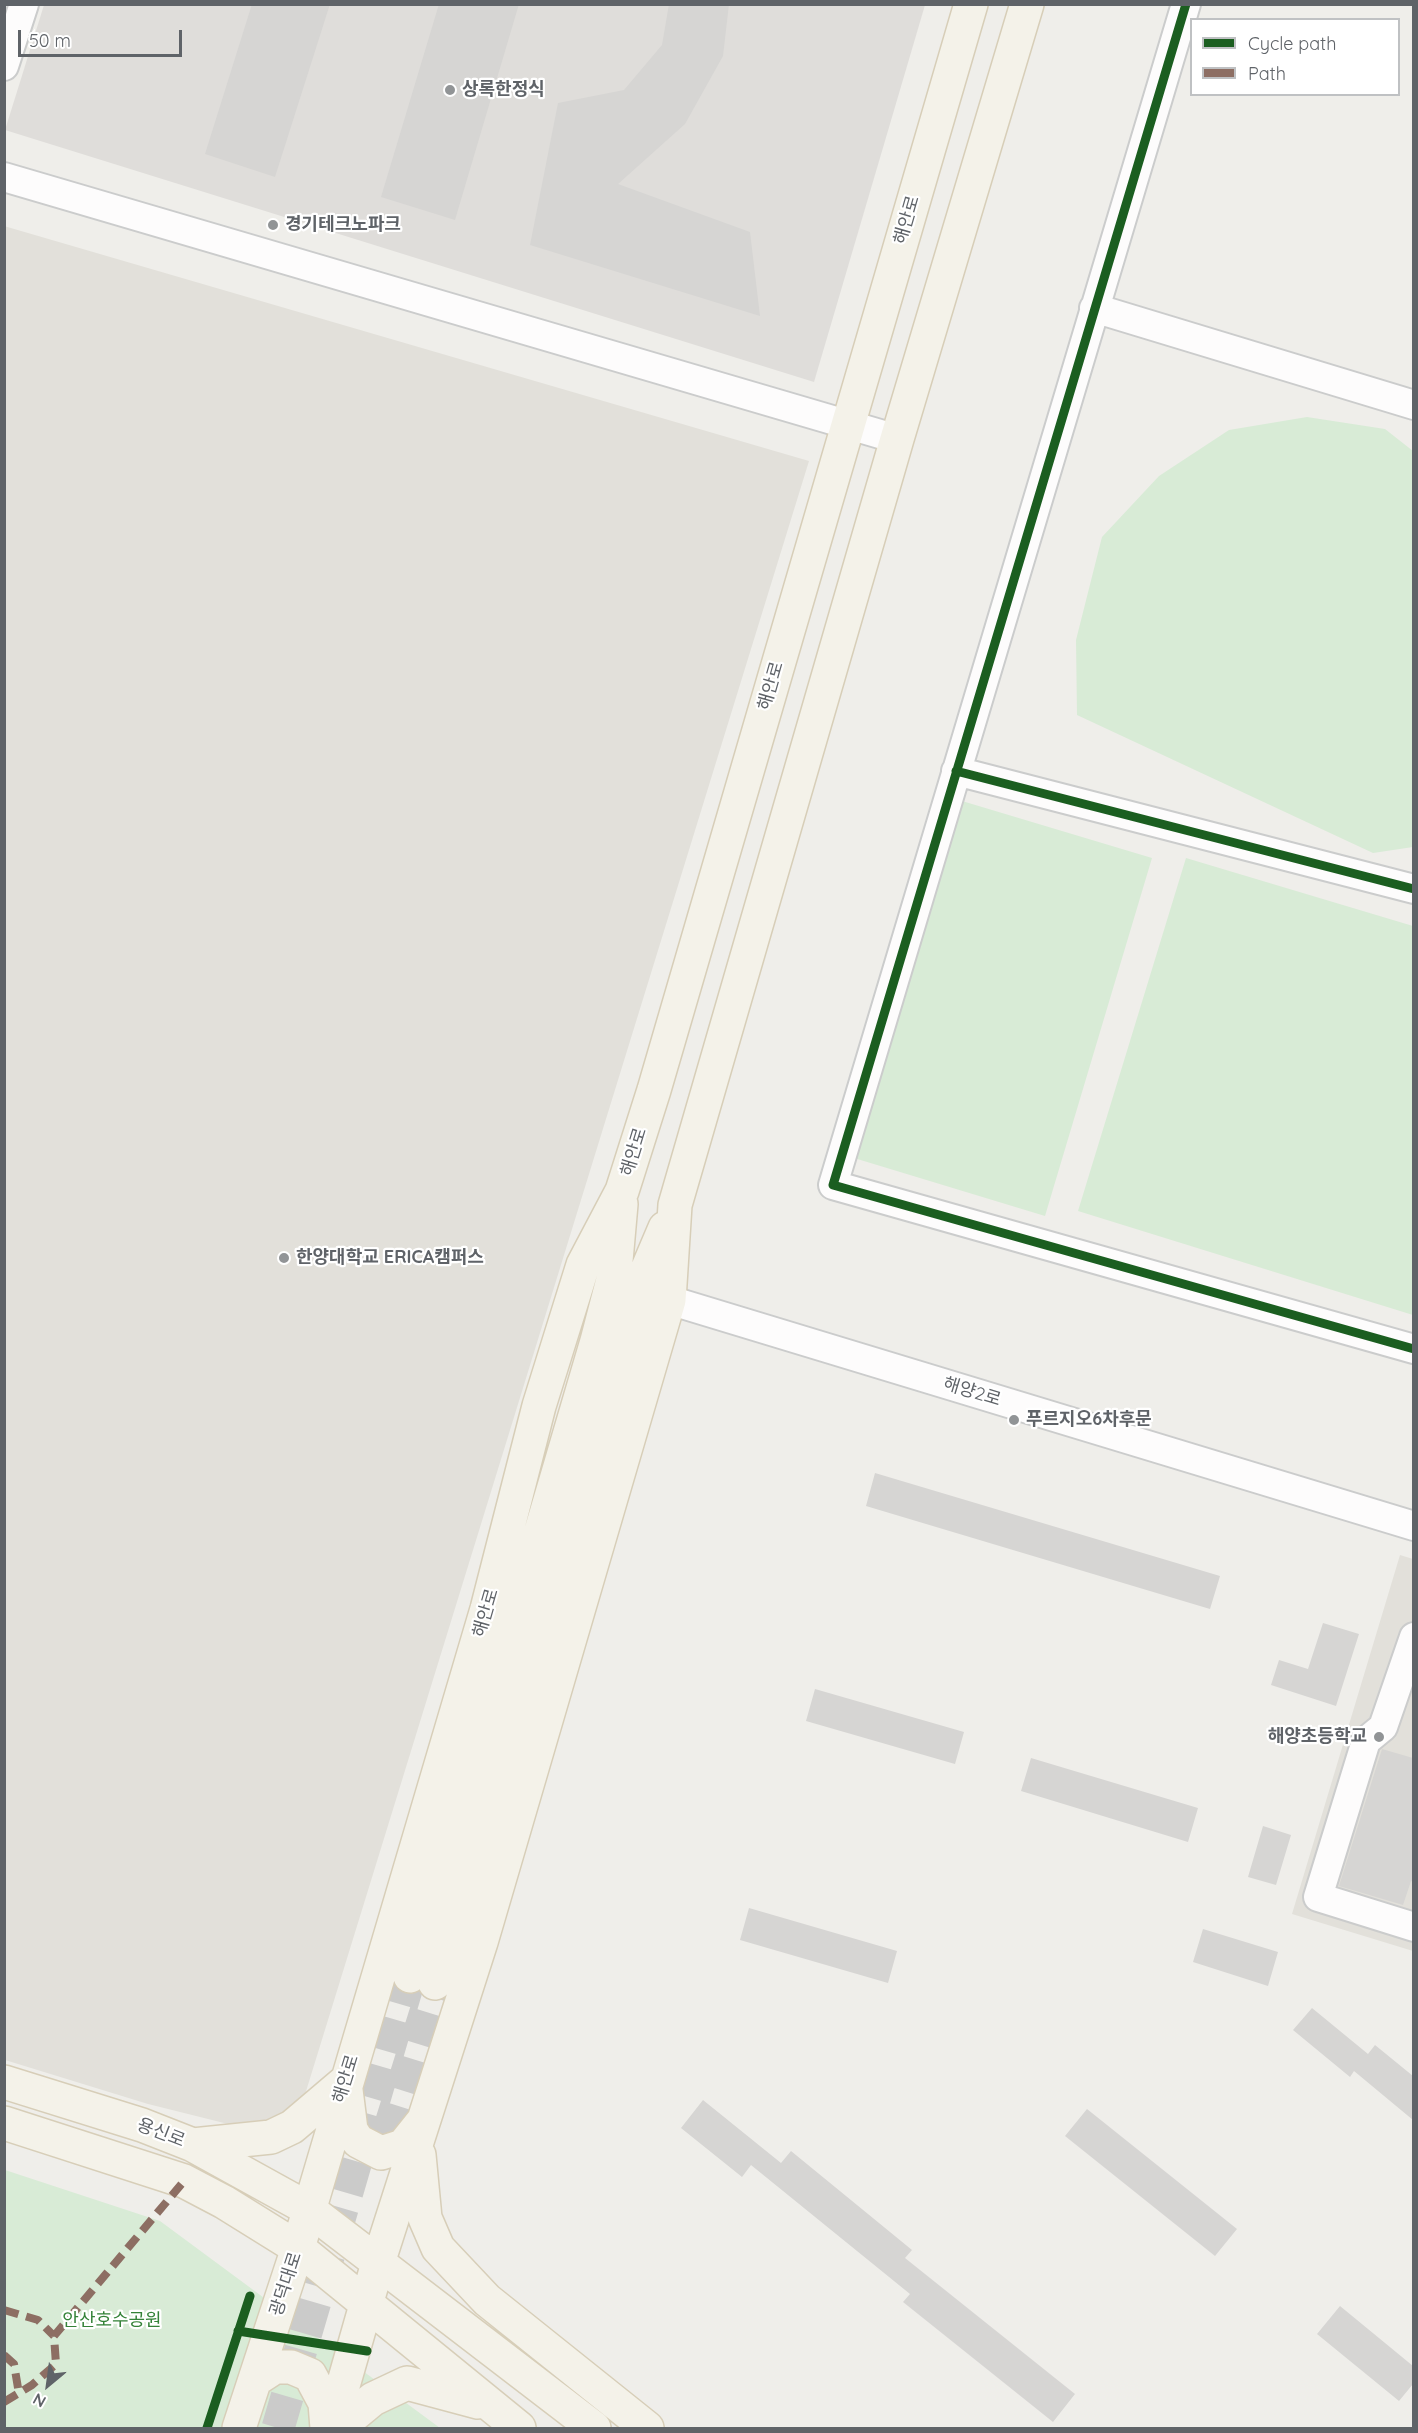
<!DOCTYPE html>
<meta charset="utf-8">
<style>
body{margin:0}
#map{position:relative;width:1418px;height:2433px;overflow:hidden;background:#efeeea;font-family:Quicksand,sans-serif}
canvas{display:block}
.frame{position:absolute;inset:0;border:6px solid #5f6368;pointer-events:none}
.legend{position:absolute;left:1190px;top:18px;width:210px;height:78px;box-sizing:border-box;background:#fff;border:2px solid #bfc1c3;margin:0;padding:8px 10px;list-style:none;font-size:18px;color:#5f6368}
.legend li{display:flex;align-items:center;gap:12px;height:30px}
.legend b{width:30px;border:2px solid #bfc1c3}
.north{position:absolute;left:18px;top:2355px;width:60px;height:60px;-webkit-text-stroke:4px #fff;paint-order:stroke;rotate:209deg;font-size:16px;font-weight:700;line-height:24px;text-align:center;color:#5f6368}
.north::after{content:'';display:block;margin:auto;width:21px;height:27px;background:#5f6368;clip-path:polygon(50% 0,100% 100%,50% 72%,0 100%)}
.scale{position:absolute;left:18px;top:30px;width:164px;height:27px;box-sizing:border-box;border:3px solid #5f6368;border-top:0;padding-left:8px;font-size:18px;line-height:21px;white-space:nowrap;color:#5f6368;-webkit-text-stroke:4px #fff;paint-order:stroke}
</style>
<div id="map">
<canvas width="1418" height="2433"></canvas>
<div class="frame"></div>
<ul class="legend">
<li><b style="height:8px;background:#1b5e20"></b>Cycle path</li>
<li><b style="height:8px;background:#8d6e63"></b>Path</li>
</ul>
<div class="north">N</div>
<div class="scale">50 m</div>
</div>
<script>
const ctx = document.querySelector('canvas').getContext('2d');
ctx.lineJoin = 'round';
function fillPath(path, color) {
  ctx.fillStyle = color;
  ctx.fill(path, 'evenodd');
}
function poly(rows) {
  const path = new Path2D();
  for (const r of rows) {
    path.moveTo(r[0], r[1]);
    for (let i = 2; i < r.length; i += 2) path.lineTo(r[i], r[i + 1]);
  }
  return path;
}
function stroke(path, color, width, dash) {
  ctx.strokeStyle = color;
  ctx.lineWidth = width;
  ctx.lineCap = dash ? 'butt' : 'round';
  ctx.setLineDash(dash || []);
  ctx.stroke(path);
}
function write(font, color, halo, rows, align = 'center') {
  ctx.font = font + ' Quicksand,"Noto Sans KR",sans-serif';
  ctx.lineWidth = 4.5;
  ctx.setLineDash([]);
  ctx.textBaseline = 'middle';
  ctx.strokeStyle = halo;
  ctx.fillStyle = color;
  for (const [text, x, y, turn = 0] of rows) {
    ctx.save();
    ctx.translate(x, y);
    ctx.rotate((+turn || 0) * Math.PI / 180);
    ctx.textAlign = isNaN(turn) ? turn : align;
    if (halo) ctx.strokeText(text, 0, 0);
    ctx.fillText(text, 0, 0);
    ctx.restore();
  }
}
fillPath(poly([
 [44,5,925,5,814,382,5,130]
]), '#dfddda');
fillPath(poly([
 [4,226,809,461,303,2101,288,2114,244,2128,148,2104,5,2060],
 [1400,1555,1413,1559,1413,1951,1292,1914]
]), '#e2e0da');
fillPath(poly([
 [1307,417,1385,429,1413,451,1413,847,1373,853,1077,715,1076,640,1102,537,1159,476,1229,430],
 [962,801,1152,858,1045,1216,854,1158],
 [1186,858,1413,926,1413,1315,1078,1211],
 [5,2170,160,2221,440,2428,5,2428]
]), '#d8ebd6');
fillPath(poly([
 [252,4,330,4,275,177,205,154],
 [439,4,519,4,455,220,381,197],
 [669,4,729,4,723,56,685,124,618,184,750,232,760,316,530,245,558,103,624,90,662,45],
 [875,1473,1220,1576,1210,1609,866,1506],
 [1323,1623,1359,1634,1336,1706,1271,1685,1279,1660,1308,1669],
 [815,1689,964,1732,955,1764,806,1721],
 [1382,1749,1413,1758,1413,1882,1411,1881,1403,1905,1339,1886],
 [1031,1758,1198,1808,1188,1842,1021,1791],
 [1263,1826,1291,1835,1276,1885,1248,1877],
 [749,1908,897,1951,888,1983,740,1940],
 [1203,1929,1278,1952,1268,1986,1193,1962],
 [1312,2008,1368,2054,1375,2045,1413,2076,1413,2120,1354,2071,1350,2077,1293,2030],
 [703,2100,781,2163,791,2151,912,2250,905,2258,1075,2394,1053,2422,903,2302,910,2294,751,2165,742,2177,681,2128],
 [1087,2109,1237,2229,1215,2256,1065,2136],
 [1340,2306,1413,2366,1413,2384,1399,2401,1317,2334]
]), '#d6d5d3');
stroke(poly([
 [387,2137,435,1983],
 [278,2428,410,1976]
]), '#cbcbca', 33, [33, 16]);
const minor = poly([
 [1186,4,833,1185,1414,1349],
 [4,66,24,4],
 [4,177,897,439],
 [1094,308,1414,405],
 [956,771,1414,889],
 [669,1300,1414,1526],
 [1414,1637,1383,1727,1366,1741,1318,1897,1414,1927]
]);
const major = poly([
 [410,1976,597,1341,615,1272,621,1204],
 [435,1983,553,1598,639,1289,665,1228],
 [4,2082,142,2125,193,2145,307,2208,594,2428],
 [346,2090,351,2130,358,2141,381,2153,403,2146,423,2121],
 [4,2123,184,2181,224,2202,298,2248,519,2428],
 [193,2145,271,2137,292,2127,345,2082],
 [419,2155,425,2218,438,2248,487,2300,647,2428],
 [255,2380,275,2367,291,2367,310,2375,325,2403,327,2428],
 [239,2428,298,2248,487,1609,539,1406,583,1265,622,1191,654,1090,971,4],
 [331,2428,378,2263,481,1942,669,1300,675,1205,897,439,1027,4],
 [338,2428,373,2399,407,2383,478,2402]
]);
stroke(minor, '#cbcccc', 32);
stroke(major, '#d7ceb8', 36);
stroke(minor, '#fdfcfc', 28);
stroke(major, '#f4f2e9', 33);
stroke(poly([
 [4,2310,38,2320,54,2336],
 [4,2355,14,2364,19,2394],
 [4,2402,32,2385,56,2364,54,2336,184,2181]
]), '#8d6e63', 8, [15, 8]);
stroke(poly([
 [1186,4,833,1185,1414,1349],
 [956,771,1414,889],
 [238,2331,367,2351],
 [207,2428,250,2296]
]), '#1b5e20', 9);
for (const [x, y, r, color] of [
 [450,90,6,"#919496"],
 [273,225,6,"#919496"],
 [284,1258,6,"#919496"],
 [1014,1420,6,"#919496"],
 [1379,1737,6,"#919496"]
]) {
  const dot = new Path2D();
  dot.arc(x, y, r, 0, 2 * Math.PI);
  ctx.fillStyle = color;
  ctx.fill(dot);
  stroke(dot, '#fff', 2);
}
write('bold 18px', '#5f6368', '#fff', [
 ["상록한정식",462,90],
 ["경기테크노파크",285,225],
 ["한양대학교 ERICA캠퍼스",296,1258],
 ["푸르지오6차후문",1026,1420],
 ["해양초등학교",1367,1737,"right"]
], 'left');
write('18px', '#5f6368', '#fff', [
 ["해안로",907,220,-74],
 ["해안로",771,686,-74],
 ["해안로",634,1152,-73],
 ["해양2로",972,1392,17],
 ["해안로",486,1613,-74],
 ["해안로",346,2079,-73],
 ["용신로",161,2133,21],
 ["광덕대로",286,2284,-72]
]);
write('18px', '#348238', '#fff', [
 ["안산호수공원",112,2321]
]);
</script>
